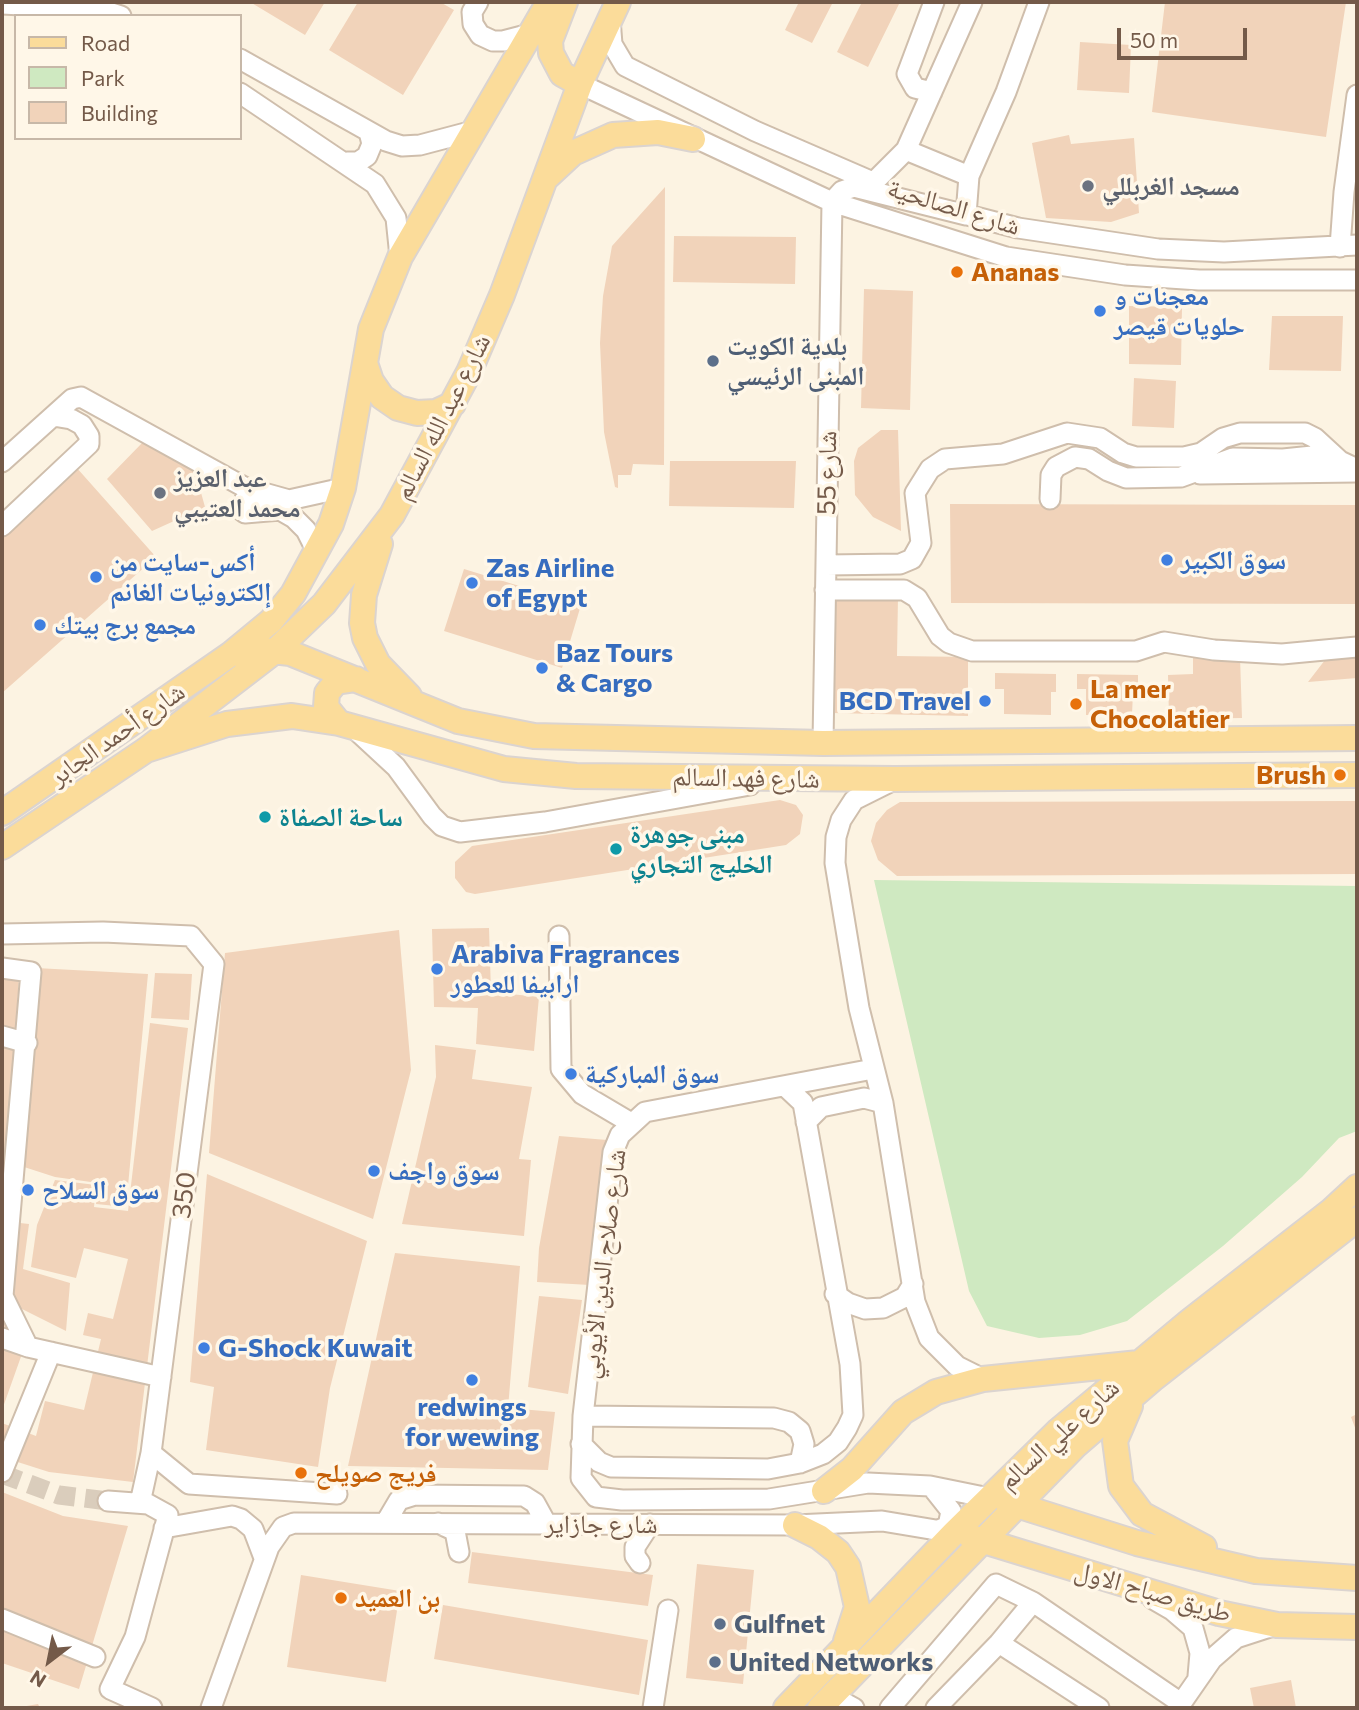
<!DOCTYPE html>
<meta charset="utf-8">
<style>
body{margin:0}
#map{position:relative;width:1359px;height:1710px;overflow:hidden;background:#fcf3e2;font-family:Commissioner,sans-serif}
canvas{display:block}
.frame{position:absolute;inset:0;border:4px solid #745a49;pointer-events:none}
.legend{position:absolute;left:14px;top:14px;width:228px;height:126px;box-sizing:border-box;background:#fff7e8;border:2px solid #c7b8a8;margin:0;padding:9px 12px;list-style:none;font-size:21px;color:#745a49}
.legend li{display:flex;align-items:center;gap:14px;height:35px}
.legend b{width:35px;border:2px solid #c7b8a8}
.north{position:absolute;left:14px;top:1626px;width:70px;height:70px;-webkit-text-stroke:5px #fff7e8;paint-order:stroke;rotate:212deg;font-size:19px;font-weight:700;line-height:28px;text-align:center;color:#745a49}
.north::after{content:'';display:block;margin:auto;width:24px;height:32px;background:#745a49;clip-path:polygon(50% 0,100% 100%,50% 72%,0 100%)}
.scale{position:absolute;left:1117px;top:28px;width:130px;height:32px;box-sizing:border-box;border:4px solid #745a49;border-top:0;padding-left:9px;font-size:21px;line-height:24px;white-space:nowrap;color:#745a49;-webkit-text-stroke:5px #fff7e8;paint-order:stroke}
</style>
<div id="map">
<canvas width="1359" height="1710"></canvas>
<div class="frame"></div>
<ul class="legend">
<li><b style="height:9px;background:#fbdc9a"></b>Road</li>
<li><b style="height:19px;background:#cfe9c1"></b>Park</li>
<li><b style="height:19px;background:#f1d3ba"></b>Building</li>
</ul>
<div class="north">N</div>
<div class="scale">50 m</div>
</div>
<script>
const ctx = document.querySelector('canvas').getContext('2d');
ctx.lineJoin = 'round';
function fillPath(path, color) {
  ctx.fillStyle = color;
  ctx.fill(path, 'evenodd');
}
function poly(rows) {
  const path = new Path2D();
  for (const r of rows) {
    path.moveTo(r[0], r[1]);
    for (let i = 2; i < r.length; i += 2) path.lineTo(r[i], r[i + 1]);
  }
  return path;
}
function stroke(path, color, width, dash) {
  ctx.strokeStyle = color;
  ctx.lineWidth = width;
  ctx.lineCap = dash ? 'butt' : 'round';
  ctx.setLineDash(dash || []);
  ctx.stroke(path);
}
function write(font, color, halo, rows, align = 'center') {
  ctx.font = font + ' Commissioner,"Noto Naskh Arabic",sans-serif';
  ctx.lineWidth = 7;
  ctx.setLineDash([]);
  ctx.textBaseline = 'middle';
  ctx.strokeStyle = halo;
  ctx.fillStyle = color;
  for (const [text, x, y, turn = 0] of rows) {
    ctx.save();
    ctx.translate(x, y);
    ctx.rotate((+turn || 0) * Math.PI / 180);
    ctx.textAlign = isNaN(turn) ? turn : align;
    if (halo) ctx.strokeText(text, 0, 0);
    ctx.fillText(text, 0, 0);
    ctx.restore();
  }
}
fillPath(poly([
 [874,880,1357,886,1357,1131,1339,1138,1302,1177,1223,1246,1127,1321,1080,1335,1039,1338,987,1326,969,1291]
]), '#cfe9c1');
fillPath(poly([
 [250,2,325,2,305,35],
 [358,2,440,2,454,10,403,95,329,50],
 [799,2,833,2,812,43,785,30],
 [862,2,900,2,868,67,837,52],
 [1165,2,1346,2,1326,137,1152,112],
 [1080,42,1131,45,1129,93,1077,90],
 [1069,135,1071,144,1134,138,1139,213,1111,222,1046,218,1032,143],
 [665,187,664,465,633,464,631,475,618,475,618,488,615,487,604,432,600,343,603,296,612,246],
 [674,236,796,237,795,284,673,282],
 [864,289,913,291,910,410,861,408],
 [1129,306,1182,307,1181,365,1129,364],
 [1272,316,1343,316,1341,371,1269,370],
 [1134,378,1176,381,1174,428,1132,426],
 [881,430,898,430,901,531,873,517,855,495,854,461,858,448],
 [143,442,195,471,205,507,152,531,107,479],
 [670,461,796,461,794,508,669,506],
 [76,467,156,557,2,693,2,533],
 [950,504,1357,505,1357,604,951,603],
 [464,569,581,605,562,668,444,631],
 [833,596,898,597,897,656,968,657,968,716,832,713],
 [1357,655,1357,678,1308,682,1325,660],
 [1240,657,1242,718,1169,719,1168,675,1193,674,1193,658],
 [995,673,1056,674,1056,692,1051,692,1051,715,1004,714,1004,689,995,689],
 [1077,674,1138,675,1138,692,1133,692,1132,715,1086,715,1086,689,1077,689],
 [780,800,796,805,803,815,800,834,786,845,475,894,466,892,455,878,455,862,472,846],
 [1357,801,1357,874,897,876,878,860,871,841,876,823,887,810,900,802],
 [489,928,491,992,539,997,534,1051,476,1044,478,1008,434,1007,432,929],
 [399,930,411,1070,373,1219,209,1153,225,953],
 [36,968,148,974,126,1207,96,1204,98,1183,55,1177,21,1166],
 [155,973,192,974,189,1020,151,1018],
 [2,977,19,979,4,1195,2,1195],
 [150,1023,188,1028,133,1482,49,1472,2,1457,2,1423,36,1436,45,1401,84,1410,101,1339,83,1335,88,1313,113,1319,128,1259,84,1248,76,1278,31,1267,37,1225,55,1180,96,1185,94,1207,128,1211],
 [435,1045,476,1050,472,1079,532,1087,519,1159,531,1160,524,1236,402,1224,436,1077],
 [559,1136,607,1140,590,1285,537,1282,539,1248],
 [207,1174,367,1241,330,1388,318,1467,206,1450,214,1387,190,1382],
 [2,1221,29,1224,23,1269,70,1283,66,1331,2,1299],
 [395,1253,520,1266,508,1408,555,1412,548,1470,348,1466],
 [539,1296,582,1300,568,1394,528,1387],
 [2,1307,23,1351,2,1410],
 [1357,1414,1357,1433,1351,1417],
 [2,1492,63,1516,128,1526,79,1689,2,1663],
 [472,1552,653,1575,648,1606,468,1583],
 [697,1564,754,1570,743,1684,686,1678],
 [301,1575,400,1591,386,1682,287,1667],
 [443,1605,648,1640,639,1695,434,1659],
 [1291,1680,1296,1708,1254,1708,1250,1688],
 [38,1704,40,1708,21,1708,21,1707]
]), '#f1d3ba');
stroke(poly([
 [2,1474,59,1495,108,1501]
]), '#dacdbc', 19, [19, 10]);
const minor = poly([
 [478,2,472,12,473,24,480,35,493,41,503,41,530,34],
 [2,4,99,9,121,16],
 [610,19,612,44,625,66,755,131,875,183],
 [240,59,386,141,402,146,420,145,473,131],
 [580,84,832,202,1006,257,1125,275,1199,280,1357,280],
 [932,92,915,88,907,74,934,2],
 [240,93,375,184,396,218,400,257],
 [906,150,969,176],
 [347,162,358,162,367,156,372,144,369,132],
 [873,183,906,150,972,2],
 [956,212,1018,228,1158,249,1224,252,1357,245],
 [1340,247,1344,192,1357,95],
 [2,462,72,399,81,397,246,488,289,500,343,488],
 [1200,474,1357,472],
 [261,492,244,501,241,510,245,513,280,510,294,518,306,530,317,552],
 [1050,499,1051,475,1056,467,1075,457,1089,459,1108,471,1126,478,1181,477,1233,458,1283,459,1332,454],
 [2,526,89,444,89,436,82,425,71,419,53,416],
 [826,565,900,564,912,559,921,543,915,493,930,469,945,459,1003,454,1067,433,1100,438,1123,453,1136,457,1184,457,1201,453,1223,438,1240,433,1305,433,1315,438,1340,461,1357,469],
 [825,590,904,590,917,598,940,636,949,643,972,651,1136,651,1164,642,1214,650,1282,654,1357,647],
 [356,730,396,767,432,816,442,826,460,832,545,822,750,785],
 [823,743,832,202,842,191,854,187,966,215,969,176,1006,92,1039,2],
 [894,780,854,800,841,820,836,837,835,863,859,1008,883,1103,915,1302,929,1338,957,1366,983,1379],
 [2,934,103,932,191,936,214,964,151,1453,189,1484,337,1494],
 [559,936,561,1069,582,1094,631,1123],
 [2,968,31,972,3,1296,28,1347,161,1377],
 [2,1036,27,1043],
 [873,1069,645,1112,620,1135,613,1152,583,1416,581,1478,596,1497,622,1500,769,1499,868,1483,930,1486,989,1498],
 [806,1122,821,1107,864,1098,883,1103],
 [835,1294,848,1303,865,1309,883,1308,905,1297,913,1284],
 [2,1338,28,1347],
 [583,1416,774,1418,789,1422,800,1431,804,1444,800,1463],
 [581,1444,599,1462,611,1467,768,1469,800,1463,823,1454,838,1442,847,1428,853,1415,850,1364,803,1103,787,1088],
 [2,1472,51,1352],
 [932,1487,951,1511,948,1526,939,1530],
 [108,1501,148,1504,168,1515,135,1637,110,1689,152,1708],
 [140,1503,151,1453],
 [386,1522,399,1500,415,1495,524,1496,535,1503,546,1523],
 [438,1523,455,1531,459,1552],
 [164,1528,232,1516,241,1519,253,1529,264,1558],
 [640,1563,635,1556,635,1547,650,1524],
 [1153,1599,1172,1610,1193,1628,1200,1653,1198,1676],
 [2,1619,95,1657],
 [999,1643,1099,1708],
 [832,1696,854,1708],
 [211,1708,269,1547,283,1527,294,1523,795,1525,882,1521,954,1533],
 [653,1708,668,1610],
 [890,1708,996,1584,1033,1602],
 [936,1708,999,1643,1033,1602,1181,1703],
 [1178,1708,1212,1659,1236,1638,1276,1625]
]);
const major = poly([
 [565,2,550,41,551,53,562,74,580,84],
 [546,178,573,153,613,135,658,132,693,139],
 [365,363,371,381,382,397,398,408,417,413,436,412,453,404],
 [380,544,364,595,362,623,365,638,378,664,409,696],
 [231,654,264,650,290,653,458,721,534,736,823,743,1357,738],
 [339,723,326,707,327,693,336,682,356,679],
 [146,750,227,724,292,716,339,723,504,769,576,776,895,779,1357,775],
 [2,813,231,654,271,621,293,594,331,524,343,488,371,329,400,257,549,2],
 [2,847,146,750,275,651,324,604,392,515,469,372,502,295,580,84,618,2],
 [1130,1406,1115,1441,1121,1486,1142,1514,1204,1547],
 [824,1491,852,1469,903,1412,936,1392,983,1379,1139,1363],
 [1007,1502,1137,1543,1256,1571,1357,1578],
 [795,1525,819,1537,838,1552,848,1567,857,1607,846,1641],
 [971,1537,1219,1613,1277,1625,1357,1627],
 [786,1708,954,1533,1058,1431,1190,1321,1331,1211,1357,1187],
 [820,1708,1075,1446,1154,1378,1357,1219]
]);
stroke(minor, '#cfbeac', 23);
stroke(major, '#dbd4d0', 28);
stroke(minor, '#fff', 19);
stroke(major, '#fbdc9a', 24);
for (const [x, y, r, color] of [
 [1088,186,7,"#6b7280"],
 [957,272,7,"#e8710a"],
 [1100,311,7,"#3f7fe0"],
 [713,361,7,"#5c6f8a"],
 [160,493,7,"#6b7280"],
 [1167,560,7,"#3f7fe0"],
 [96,577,7,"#3f7fe0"],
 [472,583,7,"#3f7fe0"],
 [40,625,7,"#3f7fe0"],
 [542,668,7,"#3f7fe0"],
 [985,701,7,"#3f7fe0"],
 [1076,704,7,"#e8710a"],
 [1340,775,7,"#e8710a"],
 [265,817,7,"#0f9aa8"],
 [616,849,7,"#0f9aa8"],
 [437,969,7,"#3f7fe0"],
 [571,1074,7,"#3f7fe0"],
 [374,1171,7,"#3f7fe0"],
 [28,1190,7,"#3f7fe0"],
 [204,1348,7,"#3f7fe0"],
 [472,1380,7,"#3f7fe0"],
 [301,1473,7,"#e8710a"],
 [341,1598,7,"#e8710a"],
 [720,1624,7,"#5c6f8a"],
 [715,1662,7,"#5c6f8a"]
]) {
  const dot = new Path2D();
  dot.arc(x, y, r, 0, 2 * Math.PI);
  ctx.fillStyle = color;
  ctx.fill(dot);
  stroke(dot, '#fff7e8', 2.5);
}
write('bold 26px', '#5b616d', '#fff7e8', [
 ["مسجد الغربللي",1102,186],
 ["عبد العزيز",174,478],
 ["محمد العتيبي",174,508]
], 'left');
write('26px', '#745a49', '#fff7e8', [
 ["شارع الصالحية",954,207,17],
 ["شارع عبد الله السالم",442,417,-63],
 ["شارع 55",827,473,-89],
 ["شارع أحمد الجابر",117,734,-35],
 ["شارع فهد السالم",746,778,1],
 ["350",184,1195,-83],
 ["شارع صلاح الدين الأيوبي",603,1264,-83],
 ["شارع علي السالم",1059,1434,-42],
 ["شارع جازاير",601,1524],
 ["طريق صباح الاول",1153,1592,16]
]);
write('bold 26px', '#c56008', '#fff7e8', [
 ["Ananas",971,272],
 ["La mer",1090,689],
 ["Chocolatier",1090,719],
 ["Brush",1326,775,"right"],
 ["فريج صويلح",315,1473],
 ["بن العميد",355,1598]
], 'left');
write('bold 26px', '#366cbe', '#fff7e8', [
 ["معجنات و",1114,296],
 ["حلويات قيصر",1114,326],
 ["سوق الكبير",1181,560],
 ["أكس-سايت من",110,562],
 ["إلكترونيات الغانم",110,592],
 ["Zas Airline",486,568],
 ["of Egypt",486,598],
 ["مجمع برج بيتك",54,625],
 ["Baz Tours",556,653],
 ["& Cargo",556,683],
 ["BCD Travel",971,701,"right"],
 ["Arabiva Fragrances",451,954],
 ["ارابيفا للعطور",451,984],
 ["سوق المباركية",585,1074],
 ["سوق واجف",388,1171],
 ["سوق السلاح",42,1190],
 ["G-Shock Kuwait",218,1348],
 ["redwings",472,1407,"center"],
 ["for wewing",472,1437,"center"]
], 'left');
write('bold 26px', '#4e5e75', '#fff7e8', [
 ["بلدية الكويت",727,346],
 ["المبنى الرئيسي",727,376],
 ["Gulfnet",734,1624],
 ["United Networks",729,1662]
], 'left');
write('bold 26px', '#0d838f', '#fff7e8', [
 ["ساحة الصفاة",279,817],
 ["مبنى جوهرة",630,834],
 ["الخليج التجاري",630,864]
], 'left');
</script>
